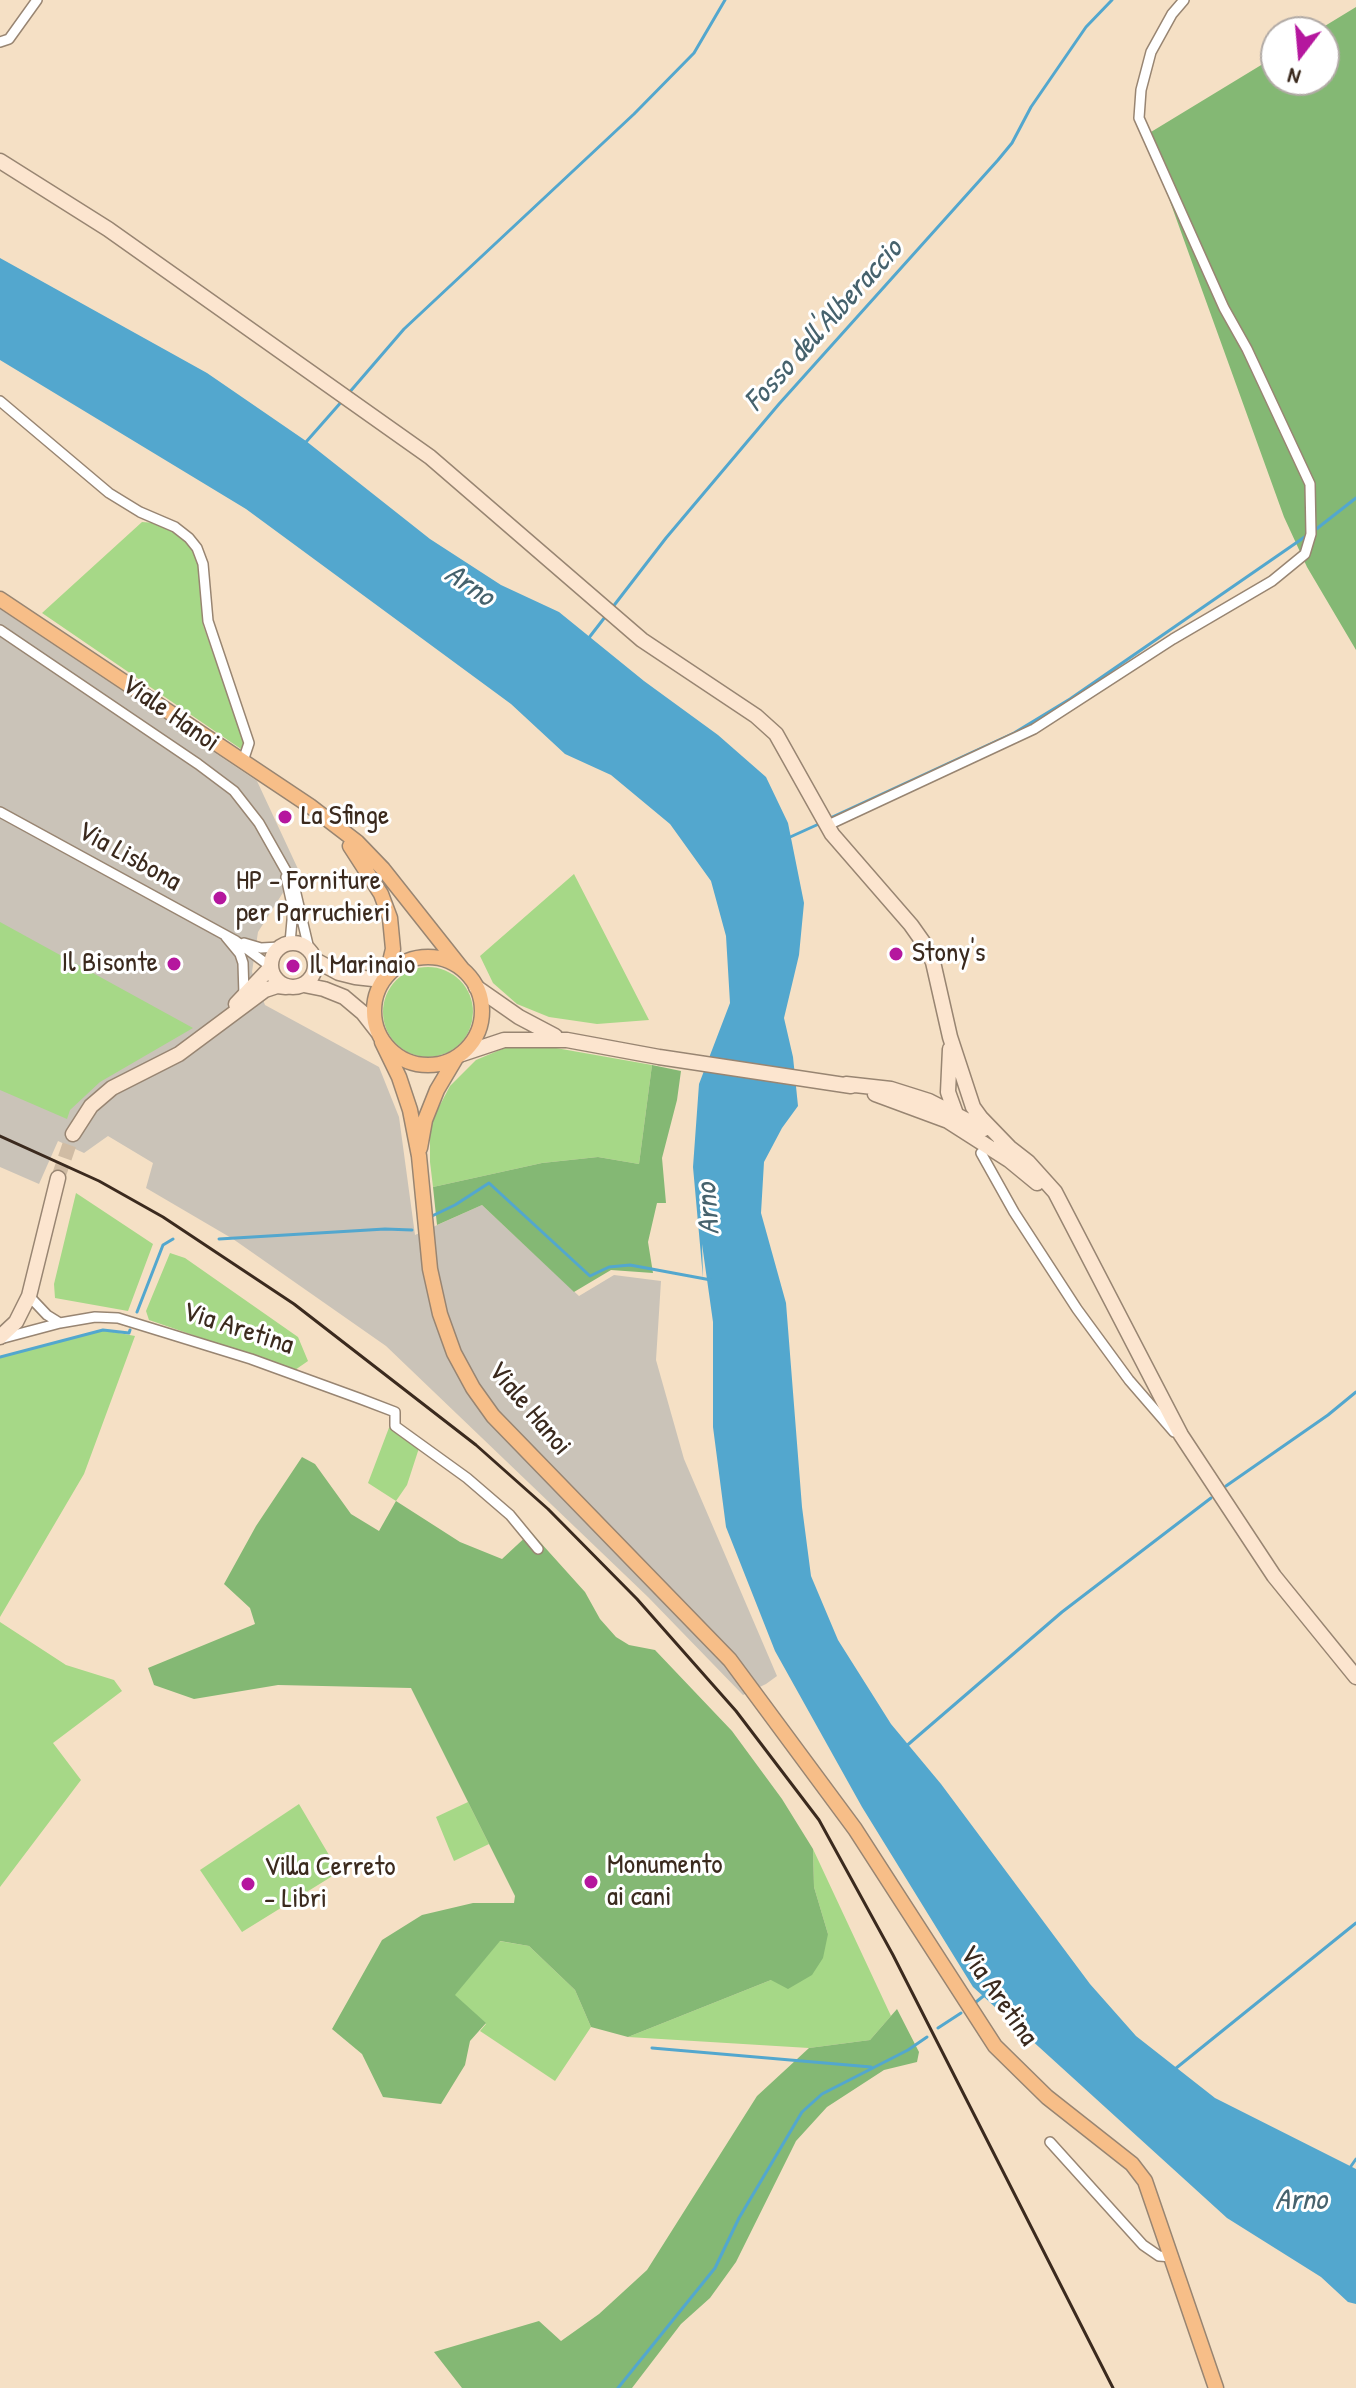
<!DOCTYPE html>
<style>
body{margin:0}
#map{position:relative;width:1356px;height:2388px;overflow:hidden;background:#f5e0c5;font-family:"Patrick Hand",sans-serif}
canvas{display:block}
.north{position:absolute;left:1260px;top:16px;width:80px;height:80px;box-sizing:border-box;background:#fff;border:2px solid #b1aaa5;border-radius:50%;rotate:196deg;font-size:22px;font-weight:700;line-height:32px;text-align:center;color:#3b2a1e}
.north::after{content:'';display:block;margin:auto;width:28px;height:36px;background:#b5179e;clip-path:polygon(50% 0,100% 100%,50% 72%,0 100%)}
</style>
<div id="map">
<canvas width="1356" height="2388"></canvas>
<div class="north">N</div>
</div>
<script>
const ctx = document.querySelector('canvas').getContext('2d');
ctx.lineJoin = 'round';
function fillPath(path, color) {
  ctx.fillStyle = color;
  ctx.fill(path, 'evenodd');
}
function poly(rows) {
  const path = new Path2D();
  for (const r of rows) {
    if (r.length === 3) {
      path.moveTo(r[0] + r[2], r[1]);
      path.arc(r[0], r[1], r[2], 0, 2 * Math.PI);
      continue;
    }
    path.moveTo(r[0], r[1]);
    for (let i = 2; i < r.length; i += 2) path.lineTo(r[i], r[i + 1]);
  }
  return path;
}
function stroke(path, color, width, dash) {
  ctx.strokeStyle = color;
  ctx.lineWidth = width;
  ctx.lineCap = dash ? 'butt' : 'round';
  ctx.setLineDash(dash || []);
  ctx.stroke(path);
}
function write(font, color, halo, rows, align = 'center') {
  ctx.font = font + ' "Patrick Hand",sans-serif';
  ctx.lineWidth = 6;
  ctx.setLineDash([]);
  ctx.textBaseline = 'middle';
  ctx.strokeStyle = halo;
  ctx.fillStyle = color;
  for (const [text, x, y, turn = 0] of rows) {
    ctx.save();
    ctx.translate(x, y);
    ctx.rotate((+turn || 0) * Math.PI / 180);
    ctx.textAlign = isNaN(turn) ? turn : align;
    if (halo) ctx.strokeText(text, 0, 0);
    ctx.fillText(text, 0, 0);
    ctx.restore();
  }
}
fillPath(poly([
 [0,609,257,781,298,869,258,932,252,972,265,1005,379,1067,399,1117,415,1235,482,1205,579,1296,614,1275,661,1281,656,1360,684,1459,777,1676,766,1684,743,1695,648,1597,386,1346,233,1239,146,1188,153,1163,108,1136,84,1153,58,1141,39,1184,0,1167]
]), '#cac3b8');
fillPath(poly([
 [142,522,156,523,173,532,190,545,199,565,203,625,244,741,241,749,42,613],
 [574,874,649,1020,597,1024,549,1017,517,1004,493,983,480,956],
 [0,922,193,1028,100,1082,70,1110,67,1119,0,1090],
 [428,1012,45],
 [514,1044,556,1048,652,1065,639,1164,598,1157,542,1163,433,1187,430,1162,430,1124,450,1086,476,1060],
 [76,1193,153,1244,128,1311,55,1298,54,1284],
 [170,1253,185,1258,298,1337,308,1361,295,1370,149,1320,146,1311],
 [103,1330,135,1336,84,1474,0,1617,0,1357],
 [390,1425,420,1445,407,1485,396,1501,368,1483],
 [0,1622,66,1665,114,1680,122,1691,53,1743,81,1780,0,1887],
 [468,1802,489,1844,454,1861,436,1817],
 [299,1804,339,1872,242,1932,200,1870],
 [813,1849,891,2016,870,2040,809,2048,628,2037,771,1980,828,1934,814,1887],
 [499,1941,529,1946,575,1990,591,2027,555,2081,480,2031,486,2024,454,1995]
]), '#a6d887');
fillPath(poly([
 [1356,7,1356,650,1307,567,1284,517,1146,135,1276,56,1276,80,1324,80,1324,32,1315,32],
 [652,1065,681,1071,677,1100,662,1158,666,1203,657,1203,648,1242,653,1273,611,1270,574,1292,482,1205,437,1225,433,1187,542,1163,598,1157,639,1164],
 [302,1457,315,1464,351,1514,379,1531,396,1501,460,1542,502,1559,531,1532,585,1592,600,1619,616,1637,629,1645,655,1650,732,1731,782,1799,813,1849,814,1887,828,1934,823,1958,812,1975,788,1989,771,1980,628,2037,591,2027,575,1990,529,1946,500,1941,455,1995,486,2023,470,2041,465,2065,441,2104,383,2097,362,2054,332,2029,382,1940,422,1915,473,1903,514,1903,515,1896,411,1688,278,1685,194,1699,154,1685,148,1668,255,1624,250,1608,224,1584,256,1526],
 [897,2009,919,2052,917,2062,884,2070,827,2107,796,2141,736,2262,710,2298,681,2324,632,2388,462,2388,434,2352,539,2321,561,2341,599,2314,647,2270,757,2096,809,2048,870,2040]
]), '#84b874');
fillPath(poly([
 [0,258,207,373,306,441,430,539,501,585,559,612,644,681,718,735,766,777,788,823,804,903,799,955,784,1018,793,1057,798,1106,782,1128,764,1162,761,1213,786,1303,802,1507,811,1576,838,1640,891,1724,941,1784,1090,1984,1136,2036,1215,2098,1356,2169,1356,2304,1348,2302,1321,2277,1227,2218,973,1987,862,1807,775,1651,726,1527,713,1427,713,1322,702,1244,703,1278,693,1167,699,1084,730,1003,726,936,711,881,670,824,611,775,565,754,511,704,246,509,0,360]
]), '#53a7ce');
stroke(poly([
 [348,394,404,329,634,114,694,53,725,0],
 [306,442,343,400],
 [1315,530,1356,498],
 [612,608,666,538,779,404,998,160,1012,143,1031,107,1086,27,1112,0],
 [588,639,605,617],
 [828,819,1014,733,1070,699,1309,534],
 [788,838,821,823],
 [432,1216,455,1205,489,1183,590,1276,609,1267,630,1265,711,1280],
 [219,1239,385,1229,412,1230],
 [137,1312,163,1245,173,1239],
 [0,1357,103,1330,129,1333,130,1330],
 [1226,1486,1328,1415,1356,1392],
 [904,1748,1062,1612,1211,1498],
 [976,2002,986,1994],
 [938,2028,961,2013],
 [652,2048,871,2067],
 [1175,2069,1356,1923],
 [1349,2169,1356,2159],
 [618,2388,715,2268,739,2218,802,2112,822,2094,908,2050,927,2037]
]), '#53a7ce', 3);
stroke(poly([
 [58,1178,73,1134]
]), '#d0bca4', 14, [14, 7]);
const street = poly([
 [0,42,9,39,37,0],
 [0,401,109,493,140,512,175,527,189,538,197,548,203,564,208,621,249,743,243,761],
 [0,630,198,764,234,791,259,823,294,885,309,949],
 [0,812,236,941,271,967],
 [826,826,1034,729,1173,639,1272,581,1305,554,1311,534,1310,484,1247,349,1224,308,1139,118,1141,90,1151,52,1172,14,1184,0],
 [286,877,293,909,290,943],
 [226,937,240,954,243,963,244,995],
 [244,943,261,948,280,947],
 [981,1153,1014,1212,1077,1309,1129,1380,1174,1432],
 [29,1296,47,1315,60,1323],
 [0,1339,60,1323,95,1317,118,1318,251,1359,361,1399,395,1412,395,1426,467,1478,510,1515,538,1549],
 [1050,2142,1143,2245,1159,2256,1173,2257]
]);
const secondary = poly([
 [0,161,108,229,430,457,642,640,756,716,776,734,832,834,911,925,923,942,933,962,950,1037,973,1107,981,1118,1009,1147],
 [293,965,22],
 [315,960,339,973,355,977,373,979,385,976],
 [304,985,324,989,344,997,363,1013,377,1031],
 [476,987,519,1017,555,1036],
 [236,1004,271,967],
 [950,1049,948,1092,956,1114],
 [462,1054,504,1040,567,1040,659,1057,851,1086],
 [846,1084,891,1089,929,1101,984,1129],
 [875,1094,948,1121,1009,1160,1037,1183],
 [73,1134,91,1106,112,1088,179,1054,265,990,277,986,286,987],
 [1001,1141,1028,1162,1055,1192,1181,1435,1274,1576,1356,1677],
 [0,1337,16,1322,29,1296,58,1178]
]);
const primary = poly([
 [0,599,310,806,357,842,383,869,463,970],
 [350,846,381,894,390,918,393,949,387,974],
 [428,1011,54],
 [382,1042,399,1077,410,1110,419,1156,430,1269,440,1314,454,1353,473,1388,493,1416,730,1660,855,1829,995,2046,1047,2097,1132,2164,1145,2181,1216,2388],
 [420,1148,425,1120,437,1090,456,1058]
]);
stroke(street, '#988572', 12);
stroke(secondary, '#988572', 17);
stroke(primary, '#988572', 17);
stroke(street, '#fff', 9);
stroke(secondary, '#fce5cf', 14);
stroke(primary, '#f7be88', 14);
stroke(poly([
 [0,1136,99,1181,163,1217,294,1304,476,1445,548,1509,637,1599,736,1711,819,1820,893,1955,1113,2388]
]), '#3b2a1e', 3);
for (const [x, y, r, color] of [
 [285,817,8,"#b5179e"],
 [220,898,8,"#b5179e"],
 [896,954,8,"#b5179e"],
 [174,964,8,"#b5179e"],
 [293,966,8,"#b5179e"],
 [591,1882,8,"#b5179e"],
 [248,1884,8,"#b5179e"]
]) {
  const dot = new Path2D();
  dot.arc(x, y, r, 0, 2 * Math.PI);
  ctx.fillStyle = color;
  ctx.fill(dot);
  stroke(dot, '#fff', 3);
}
write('28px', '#3b2a1e', '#fff', [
 ["Viale Hanoi",170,714,35],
 ["Via Lisbona",129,857,29],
 ["Via Aretina",238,1329,18],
 ["Viale Hanoi",529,1409,50],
 ["Via Aretina",998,1996,55]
]);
write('28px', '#3b2a1e', '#fff', [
 ["La Sfinge",301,817],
 ["HP - Forniture",236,882],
 ["per Parruchieri",236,914],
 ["Stony's",912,954],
 ["Il Bisonte",158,964,"right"],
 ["Il Marinaio",309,966],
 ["Monumento",607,1866],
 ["ai cani",607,1898],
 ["Villa Cerreto",264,1868],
 ["- Libri",264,1900]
], 'left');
write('italic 30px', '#46626d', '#fff', [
 ["Fosso dell'Alberaccio",824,326,-48],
 ["Arno",469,586,34],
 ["Arno",709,1209,-94],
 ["Arno",1301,2201]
]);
</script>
